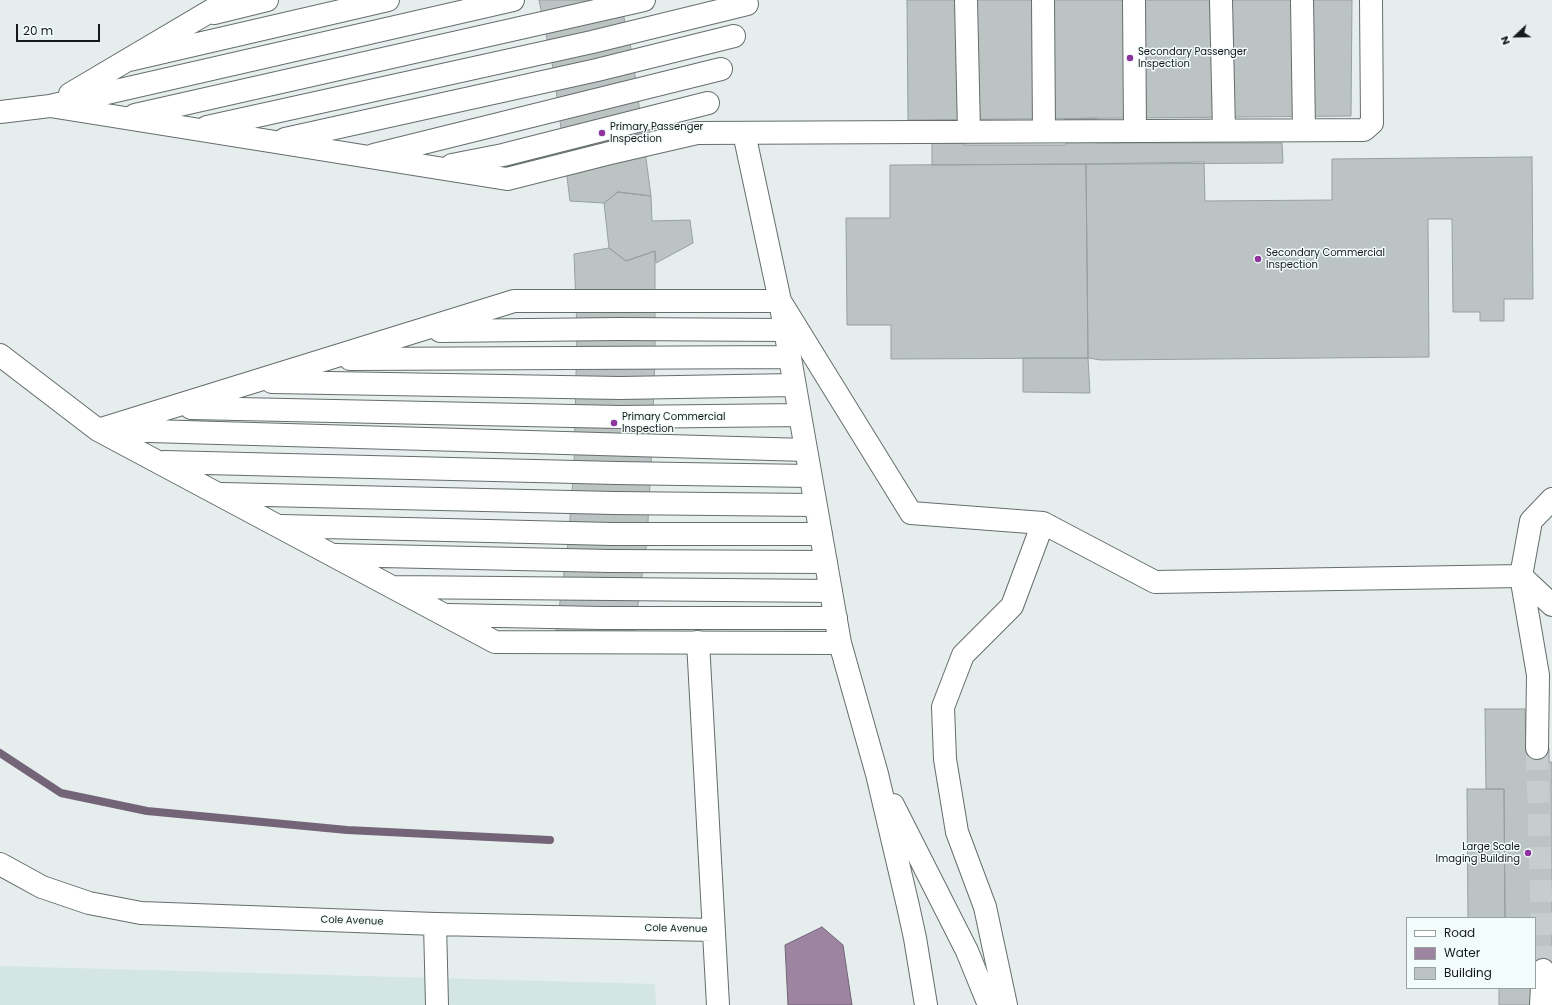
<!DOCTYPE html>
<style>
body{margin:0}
#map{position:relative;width:1552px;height:1005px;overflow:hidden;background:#e5eeed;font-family:Poppins,sans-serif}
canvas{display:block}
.legend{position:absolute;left:1406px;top:917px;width:130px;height:72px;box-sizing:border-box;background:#f2fcfa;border:1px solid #9aa1a0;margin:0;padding:5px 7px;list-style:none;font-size:12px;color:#161919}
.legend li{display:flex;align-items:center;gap:8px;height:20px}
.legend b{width:20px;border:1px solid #9aa1a0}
.north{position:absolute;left:1496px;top:16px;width:40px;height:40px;-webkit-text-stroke:3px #f2fcfa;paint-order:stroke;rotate:248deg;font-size:11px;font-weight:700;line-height:16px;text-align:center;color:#161919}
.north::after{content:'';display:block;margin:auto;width:14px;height:18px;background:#161919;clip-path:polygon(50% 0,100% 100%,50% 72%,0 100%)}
.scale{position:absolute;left:16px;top:24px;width:84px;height:18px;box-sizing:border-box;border:2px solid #161919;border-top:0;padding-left:5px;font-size:12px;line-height:14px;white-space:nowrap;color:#161919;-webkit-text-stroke:3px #f2fcfa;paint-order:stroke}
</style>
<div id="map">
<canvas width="1552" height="1005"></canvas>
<ul class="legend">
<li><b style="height:5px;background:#fff"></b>Road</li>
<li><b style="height:11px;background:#9d84a1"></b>Water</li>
<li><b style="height:11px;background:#bbc4c2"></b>Building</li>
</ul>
<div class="north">N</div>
<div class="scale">20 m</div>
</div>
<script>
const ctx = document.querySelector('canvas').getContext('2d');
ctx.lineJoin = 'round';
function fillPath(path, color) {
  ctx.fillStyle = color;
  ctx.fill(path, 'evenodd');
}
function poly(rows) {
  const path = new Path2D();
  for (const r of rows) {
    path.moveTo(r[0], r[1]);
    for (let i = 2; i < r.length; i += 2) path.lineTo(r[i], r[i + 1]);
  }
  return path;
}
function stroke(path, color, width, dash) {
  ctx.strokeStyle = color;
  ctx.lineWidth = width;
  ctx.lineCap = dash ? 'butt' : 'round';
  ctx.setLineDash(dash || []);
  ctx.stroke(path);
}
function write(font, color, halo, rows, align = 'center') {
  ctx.font = font + ' Poppins,sans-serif';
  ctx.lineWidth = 3;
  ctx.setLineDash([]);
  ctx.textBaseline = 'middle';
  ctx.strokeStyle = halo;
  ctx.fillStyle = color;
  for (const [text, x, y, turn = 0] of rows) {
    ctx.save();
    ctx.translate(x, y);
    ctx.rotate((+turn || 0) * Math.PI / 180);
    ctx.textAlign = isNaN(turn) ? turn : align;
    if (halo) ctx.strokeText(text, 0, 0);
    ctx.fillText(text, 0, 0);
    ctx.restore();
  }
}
fillPath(poly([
 [0,966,655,984,656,1005,0,1005]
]), '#d3e6e3');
const water = poly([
 [822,927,843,945,852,1005,788,1005,785,945,822,927]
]);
fillPath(water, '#9d84a1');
stroke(water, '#746478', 1);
stroke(poly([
 [0,753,61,793,147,811,347,830,550,840]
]), '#746478', 8);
const building = poly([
 [539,0,620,0,632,53,651,196,618,192,604,203,570,201,554,73,539,0],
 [907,0,1352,0,1351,116,908,120,907,0],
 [1096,118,1097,143,1282,143,1283,163,932,165,932,120,963,120,964,145,1066,145,1065,119,1096,118],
 [1532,157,1533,299,1504,299,1504,321,1480,321,1480,312,1453,312,1452,219,1428,219,1429,357,1101,360,1088,358,1086,164,1204,162,1205,201,1332,200,1332,159,1532,157],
 [1086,164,1088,358,891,359,891,325,847,325,846,218,890,218,890,165,1086,164],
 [618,192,651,196,652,221,690,220,693,243,656,263,655,251,626,261,609,248,604,203,618,192],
 [609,248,626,261,655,251,655,354,652,446,647,541,634,632,556,631,568,544,574,465,577,331,574,254,609,248],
 [1023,358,1088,358,1090,393,1023,392,1023,358],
 [1485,709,1525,709,1526,748,1549,748,1549,762,1552,762,1552,970,1536,1005,1499,1005,1499,988,1535,988,1535,918,1505,918,1504,789,1486,789,1485,709],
 [1467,789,1504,789,1505,918,1468,918,1467,789]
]);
fillPath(building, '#bbc4c2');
stroke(building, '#97a09e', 1);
stroke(poly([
 [1537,748,1543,970]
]), '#c6cecd', 22, [22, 11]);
const minor = poly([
 [744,133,780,301,911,513,1043,523,1155,582,1521,576,1531,521,1552,499],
 [698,642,718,1005],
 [0,864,42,887,89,903,141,913,435,924,713,930],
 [435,924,437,1005],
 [1006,1005,985,907,957,832,945,759,943,707,963,655,1012,606,1043,523]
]);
const highway = poly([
 [966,0,969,131],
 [1043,0,1044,131],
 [1134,0,1135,130],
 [1221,0,1224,130],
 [1302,0,1304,130],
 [214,13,267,0],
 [129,60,388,0],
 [70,94,229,0],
 [50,106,507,179,610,153,697,133,1364,130,1372,123,1371,0],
 [0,112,50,106,513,0],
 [135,115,644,0],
 [207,127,592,42,747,4],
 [285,139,597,70,734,36],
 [374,155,721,69],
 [452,165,503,155,708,103],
 [440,331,619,329,785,330],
 [0,355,98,430,495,642,840,643],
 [350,359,789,357],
 [272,382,620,388,794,385],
 [191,408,620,417,800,415],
 [98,430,514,301,780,301,840,643,877,774,908,906,915,938,926,1005],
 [115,430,806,450],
 [164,462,617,473,810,476],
 [222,494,614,503,815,505],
 [282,526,612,534,821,534],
 [336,555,609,561,826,562],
 [1521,576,1538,675,1537,748],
 [1521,576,1552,605],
 [394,587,831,591],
 [448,615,601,618,836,618],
 [893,805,967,951,989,1005],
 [1541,1005,1543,970]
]);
stroke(minor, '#656e6d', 24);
stroke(highway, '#656e6d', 24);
stroke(minor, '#fff', 22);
stroke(highway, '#fff', 22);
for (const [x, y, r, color] of [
 [1130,58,4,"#8f349f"],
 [602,133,4,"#8f349f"],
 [1258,259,4,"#8f349f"],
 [614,423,4,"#8f349f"],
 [1528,853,4,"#8f349f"]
]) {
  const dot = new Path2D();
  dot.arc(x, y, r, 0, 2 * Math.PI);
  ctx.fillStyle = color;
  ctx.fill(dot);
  stroke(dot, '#f2fcfa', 1.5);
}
write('10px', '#161919', '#f2fcfa', [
 ["Secondary Passenger",1138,52],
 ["Inspection",1138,64],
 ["Primary Passenger",610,127],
 ["Inspection",610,139],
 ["Secondary Commercial",1266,253],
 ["Inspection",1266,265],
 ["Primary Commercial",622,417],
 ["Inspection",622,429],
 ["Large Scale",1520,847,"right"],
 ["Imaging Building",1520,859,"right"]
], 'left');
write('10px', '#161919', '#f2fcfa', [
 ["Cole Avenue",352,921,2],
 ["Cole Avenue",676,929,1]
]);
</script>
